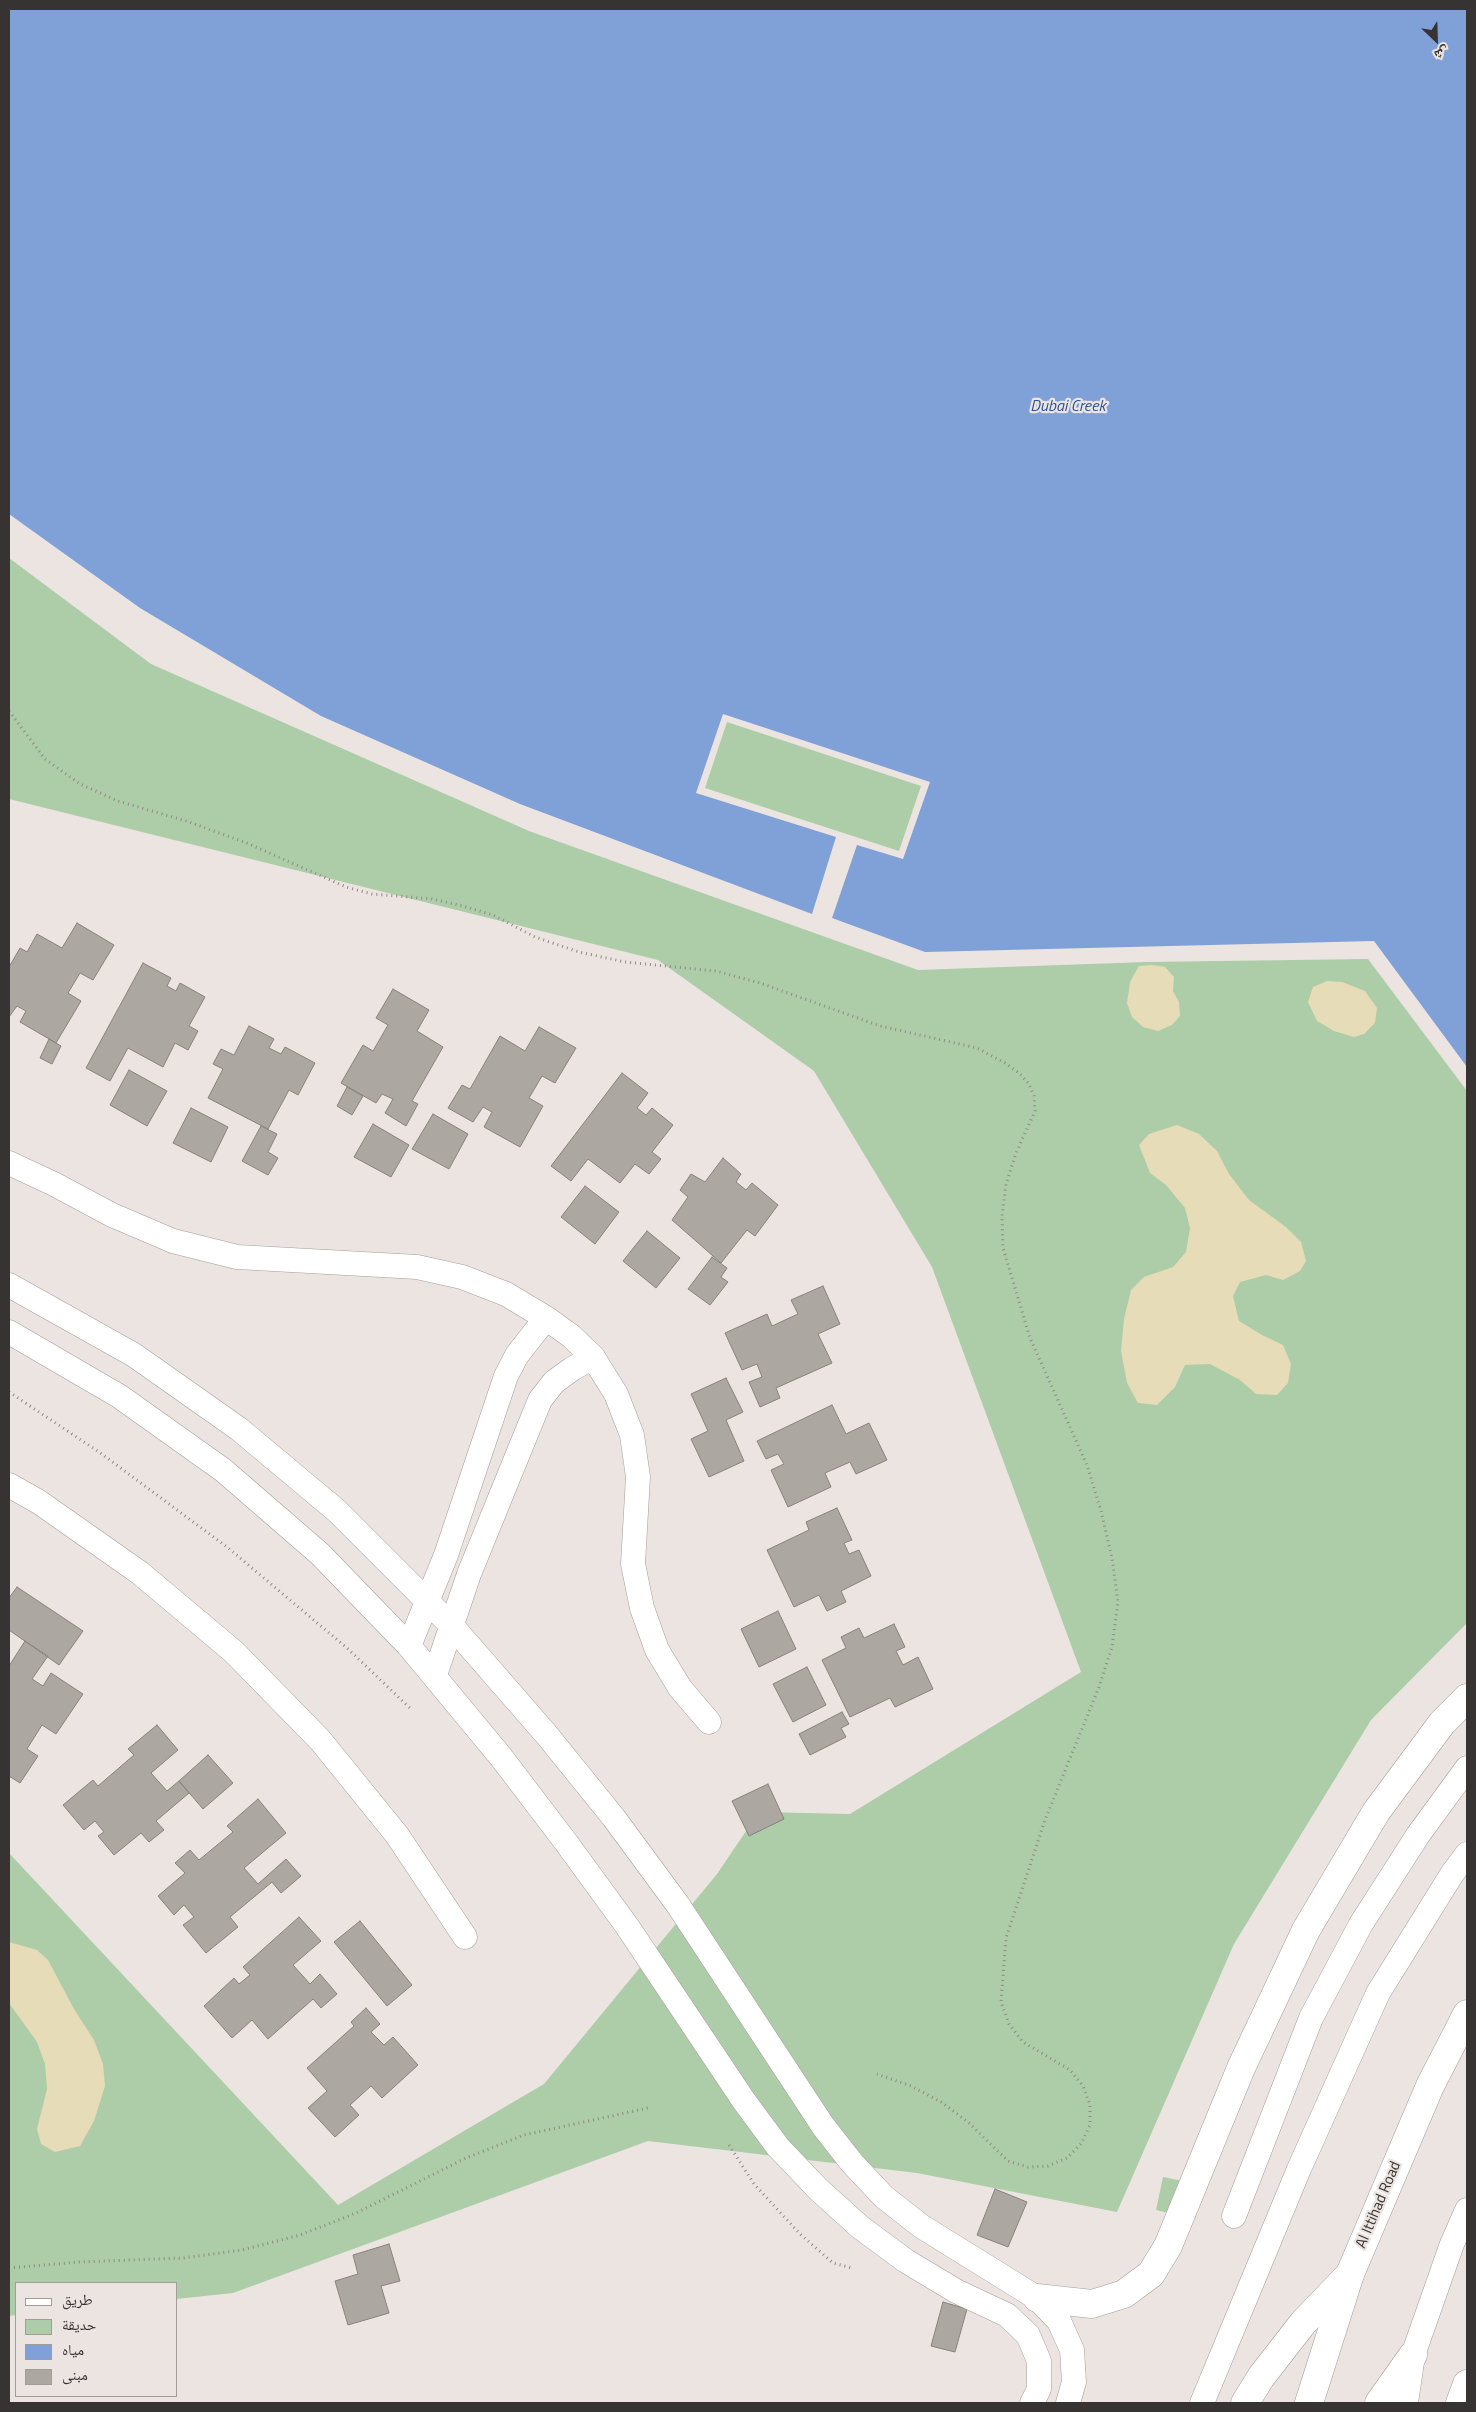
<!DOCTYPE html>
<meta charset="utf-8">
<style>
body{margin:0}
#map{position:relative;width:1476px;height:2412px;overflow:hidden;background:#ece4e0;font-family:"Titillium Web","Noto Naskh Arabic",sans-serif}
canvas{display:block}
.frame{position:absolute;inset:0;border:10px solid #363332;pointer-events:none}
.legend{position:absolute;left:15px;top:2282px;width:162px;height:115px;box-sizing:border-box;background:#ece4e0;border:1px solid #a39d9a;margin:0;padding:6px 9px;list-style:none;font-size:15px;color:#363332}
.legend li{display:flex;align-items:center;gap:10px;height:25px}
.legend b{width:25px;border:1px solid #a39d9a}
.north{position:absolute;left:1411px;top:15px;width:50px;height:50px;-webkit-text-stroke:4px #ece4e0;paint-order:stroke;rotate:156deg;font-size:14px;font-weight:700;line-height:20px;text-align:center;color:#363332}
.north::after{content:'';display:block;margin:auto;width:18px;height:22px;background:#363332;clip-path:polygon(50% 0,100% 100%,50% 72%,0 100%)}
</style>
<div id="map">
<canvas width="1476" height="2412"></canvas>
<div class="frame"></div>
<ul class="legend">
<li><b style="height:6px;background:#fff"></b>طريق</li>
<li><b style="height:14px;background:#accda7"></b>حديقة</li>
<li><b style="height:14px;background:#7fa1d7"></b>مياه</li>
<li><b style="height:14px;background:#ada7a1"></b>مبنى</li>
</ul>
<div class="north">ش</div>
</div>
<script>
const ctx = document.querySelector('canvas').getContext('2d');
ctx.lineJoin = 'round';
function fillPath(path, color) {
  ctx.fillStyle = color;
  ctx.fill(path, 'evenodd');
}
function poly(rows) {
  const path = new Path2D();
  for (const r of rows) {
    path.moveTo(r[0], r[1]);
    for (let i = 2; i < r.length; i += 2) path.lineTo(r[i], r[i + 1]);
  }
  return path;
}
function stroke(path, color, width, dash) {
  ctx.strokeStyle = color;
  ctx.lineWidth = width;
  ctx.lineCap = dash ? 'butt' : 'round';
  ctx.setLineDash(dash || []);
  ctx.stroke(path);
}
function write(font, color, halo, rows, align = 'center') {
  ctx.font = font + ' "Titillium Web",sans-serif';
  ctx.lineWidth = 4.5;
  ctx.setLineDash([]);
  ctx.textBaseline = 'middle';
  ctx.strokeStyle = halo;
  ctx.fillStyle = color;
  for (const [text, x, y, turn = 0] of rows) {
    ctx.save();
    ctx.translate(x, y);
    ctx.rotate((+turn || 0) * Math.PI / 180);
    ctx.textAlign = isNaN(turn) ? turn : align;
    if (halo) ctx.strokeText(text, 0, 0);
    ctx.fillText(text, 0, 0);
    ctx.restore();
  }
}
fillPath(poly([
 [9,558,151,664,529,831,918,970,1147,962,1368,959,1467,1091,1467,1623,1371,1720,1234,1944,1117,2212,917,2173,648,2141,233,2293,176,2299,176,2283,16,2283,16,2315,9,2316,9,1853,338,2205,544,2084,717,1874,759,1812,850,1814,1081,1672,932,1267,814,1071,658,960,9,799],
 [727,722,921,786,899,851,705,788],
 [1163,2177,1203,2185,1195,2219,1156,2210]
]), '#accda7');
fillPath(poly([
 [1152,965,1165,967,1174,977,1173,991,1179,1002,1180,1016,1172,1025,1158,1031,1143,1027,1132,1017,1127,1003,1130,982,1139,966],
 [1327,981,1342,982,1365,991,1377,1008,1375,1023,1364,1034,1354,1037,1334,1031,1317,1021,1308,1002,1313,987],
 [1177,1125,1199,1134,1217,1151,1229,1174,1249,1200,1286,1227,1301,1242,1306,1261,1300,1271,1283,1280,1266,1275,1240,1282,1233,1296,1239,1321,1262,1335,1283,1345,1291,1364,1288,1383,1277,1395,1256,1394,1240,1380,1210,1364,1185,1365,1175,1387,1157,1405,1138,1403,1127,1383,1121,1351,1124,1319,1131,1290,1144,1277,1173,1267,1186,1252,1190,1228,1185,1208,1166,1185,1150,1173,1139,1145,1149,1134],
 [9,1942,37,1950,48,1960,74,2009,94,2040,103,2064,105,2086,94,2121,80,2146,55,2152,41,2144,37,2129,47,2089,45,2064,37,2042,9,2003]
]), '#e6dcb7');
fillPath(poly([
 [9,9,1467,9,1467,1067,1374,941,925,952,832,918,857,845,903,859,930,782,723,714,696,793,836,837,812,914,520,804,321,716,140,608,9,514]
]), '#7fa1d7');
const building = poly([
 [77,923,114,945,93,980,80,973,68,993,81,1001,56,1043,20,1022,26,1011,17,1006,9,1017,9,967,20,948,27,952,37,934,62,948,77,923],
 [143,963,171,978,167,986,176,991,180,983,205,997,189,1026,198,1031,188,1050,175,1043,163,1067,128,1048,110,1081,86,1068,143,963],
 [393,989,429,1010,417,1031,443,1047,412,1101,418,1104,406,1126,385,1113,393,1099,382,1094,376,1103,341,1083,363,1045,373,1051,388,1025,376,1018,393,989],
 [249,1026,274,1039,269,1048,281,1054,285,1047,315,1063,298,1095,289,1090,268,1129,208,1098,223,1069,213,1064,221,1049,234,1055,249,1026],
 [539,1027,576,1048,555,1083,542,1076,529,1098,543,1106,520,1147,484,1127,492,1112,483,1107,473,1122,448,1108,462,1085,470,1089,500,1036,525,1051,539,1027],
 [49,1039,61,1046,52,1064,40,1058,49,1039],
 [129,1070,167,1091,147,1126,110,1105,129,1070],
 [622,1073,648,1093,637,1108,646,1115,652,1108,673,1125,652,1152,661,1159,649,1174,635,1164,620,1183,588,1159,571,1181,551,1166,622,1073],
 [347,1087,363,1096,352,1115,337,1106,347,1087],
 [191,1108,228,1127,211,1162,173,1143,191,1108],
 [433,1114,468,1134,449,1169,412,1149,433,1114],
 [373,1124,409,1145,391,1177,354,1157,373,1124],
 [261,1126,277,1134,268,1152,278,1158,268,1175,242,1161,261,1126],
 [723,1158,741,1174,736,1182,746,1190,752,1183,778,1205,755,1236,747,1230,721,1263,672,1220,688,1197,680,1190,691,1174,705,1182,723,1158],
 [585,1186,619,1212,595,1244,561,1217,585,1186],
 [647,1231,680,1258,656,1288,623,1261,647,1231],
 [712,1257,727,1268,721,1277,728,1282,710,1305,688,1289,712,1257],
 [823,1286,840,1324,818,1334,832,1363,776,1388,780,1398,760,1407,749,1382,762,1377,757,1364,742,1370,725,1333,767,1314,772,1326,798,1314,791,1300,823,1286],
 [726,1378,743,1412,726,1420,744,1461,709,1477,691,1439,708,1431,691,1394,726,1378],
 [832,1405,846,1434,869,1423,887,1460,856,1474,850,1462,825,1473,831,1487,788,1507,771,1470,784,1464,778,1454,766,1459,757,1441,832,1405],
 [837,1508,852,1540,844,1543,849,1554,859,1550,871,1576,841,1591,846,1602,827,1611,819,1595,794,1607,767,1550,809,1530,806,1522,837,1508],
 [17,1587,83,1631,59,1665,9,1630,9,1598,17,1587],
 [778,1611,796,1649,759,1667,741,1629,778,1611],
 [894,1624,905,1647,896,1651,903,1665,918,1657,933,1689,895,1707,890,1698,850,1717,822,1660,846,1648,841,1637,859,1628,864,1638,894,1624],
 [25,1641,48,1656,32,1679,43,1686,51,1673,83,1694,56,1734,42,1725,27,1749,38,1756,20,1783,9,1776,9,1666,25,1641],
 [807,1667,826,1705,793,1722,773,1684,807,1667],
 [842,1712,849,1724,841,1728,846,1737,810,1755,799,1734,842,1712],
 [157,1725,178,1750,151,1773,167,1791,179,1781,189,1793,156,1821,164,1830,149,1842,141,1833,114,1855,98,1836,104,1832,95,1821,84,1830,63,1805,93,1780,98,1786,134,1755,128,1749,157,1725],
 [208,1755,233,1783,203,1809,179,1781,208,1755],
 [768,1784,784,1819,749,1836,732,1801,768,1784],
 [258,1799,286,1833,244,1868,258,1884,286,1859,301,1876,281,1893,272,1882,230,1917,238,1927,206,1953,183,1925,194,1917,184,1905,174,1915,158,1896,185,1873,175,1863,190,1850,199,1860,233,1832,227,1826,258,1799],
 [299,1917,321,1941,293,1965,310,1984,320,1974,337,1994,321,2008,313,1999,268,2039,252,2020,232,2038,204,2006,234,1978,239,1984,250,1975,243,1967,299,1917],
 [360,1921,412,1985,387,2006,334,1942,360,1921],
 [366,2008,380,2024,371,2032,384,2045,393,2037,418,2065,382,2098,371,2086,350,2105,359,2115,335,2137,308,2108,327,2091,307,2068,354,2026,351,2022,366,2008],
 [995,2189,1027,2202,1008,2247,977,2235,995,2189],
 [389,2244,400,2281,381,2286,389,2313,348,2325,335,2281,358,2274,353,2255,389,2244],
 [943,2302,967,2309,955,2352,931,2346,943,2302]
]);
fillPath(building, '#ada7a1');
stroke(building, '#87827d', 1);
const service = poly([
 [9,1163,54,1184,112,1215,173,1241,237,1257,417,1267,462,1277,506,1294,546,1318,571,1336,593,1357,616,1394,632,1435,638,1477,633,1564,642,1608,657,1650,680,1688,709,1722],
 [9,1285,134,1355,239,1429,337,1511,452,1626,546,1734,614,1818,678,1905,823,2126,852,2163,884,2197,921,2226,1037,2298,1059,2321,1072,2350,1074,2382,1068,2403],
 [9,1332,119,1396,223,1470,320,1554,409,1646,501,1757,565,1841,627,1926,744,2101,778,2147,818,2189,860,2227,906,2261,956,2291,1007,2315,1028,2335,1039,2361,1039,2389,1032,2403],
 [9,1485,39,1502,140,1573,234,1652,320,1740,397,1835,465,1937],
 [409,1646,446,1555,506,1376,517,1355,546,1318],
 [435,1675,469,1574,540,1400,554,1382,572,1369,593,1357],
 [1234,2216,1311,2018,1361,1924,1418,1835,1467,1768],
 [1202,2403,1299,2169,1378,1993,1452,1874,1467,1854],
 [1406,2403,1413,2355,1452,2244,1467,2210]
]);
const secondary = poly([
 [1037,2298,1092,2304,1124,2294,1151,2274,1168,2246,1241,2068,1306,1930,1376,1812,1442,1723,1467,1698],
 [1309,2403,1350,2274,1430,2086,1467,2014],
 [1379,2403,1413,2355]
]);
const primary = poly([
 [1245,2403,1261,2377,1303,2323,1350,2274],
 [1460,2403,1467,2384]
]);
stroke(service, '#a59d9a', 25);
stroke(secondary, '#a59d9a', 29);
stroke(primary, '#a59d9a', 29);
stroke(poly([
 [9,711,45,759,80,784,118,801,186,821,247,843,346,887,372,894,432,899,463,906,493,915,535,937,579,952,625,962,716,971,760,983,880,1026,977,1048,1005,1063,1019,1073,1029,1084,1034,1096,1035,1111,1016,1153,1006,1184,1002,1216,1003,1248,1030,1338,1087,1465,1101,1511,1112,1558,1118,1602,1112,1647,1099,1687,1045,1820,1006,1938,1001,2002,1009,2024,1023,2042,1070,2070,1083,2086,1090,2105,1090,2125,1081,2144,1067,2158,1048,2166,1028,2167,1008,2161,969,2123,941,2102,911,2086,877,2074],
 [9,1392,99,1452,227,1547,347,1648,412,1710],
 [729,2145,754,2184,800,2234,833,2263,852,2268],
 [9,2268,79,2262,183,2258,242,2250,300,2235,356,2213,466,2158,524,2135,648,2108]
]), '#8f8a87', 3, [1, 4]);
stroke(service, '#fff', 24);
stroke(secondary, '#fff', 28);
stroke(primary, '#fff', 28);
write('15px', '#363332', '#ece4e0', [
 ["Al Ittihad Road",1379,2205,-67]
]);
write('italic 16px', '#2a5294', '#ece4e0', [
 ["Dubai Creek",1068,407]
]);
</script>
